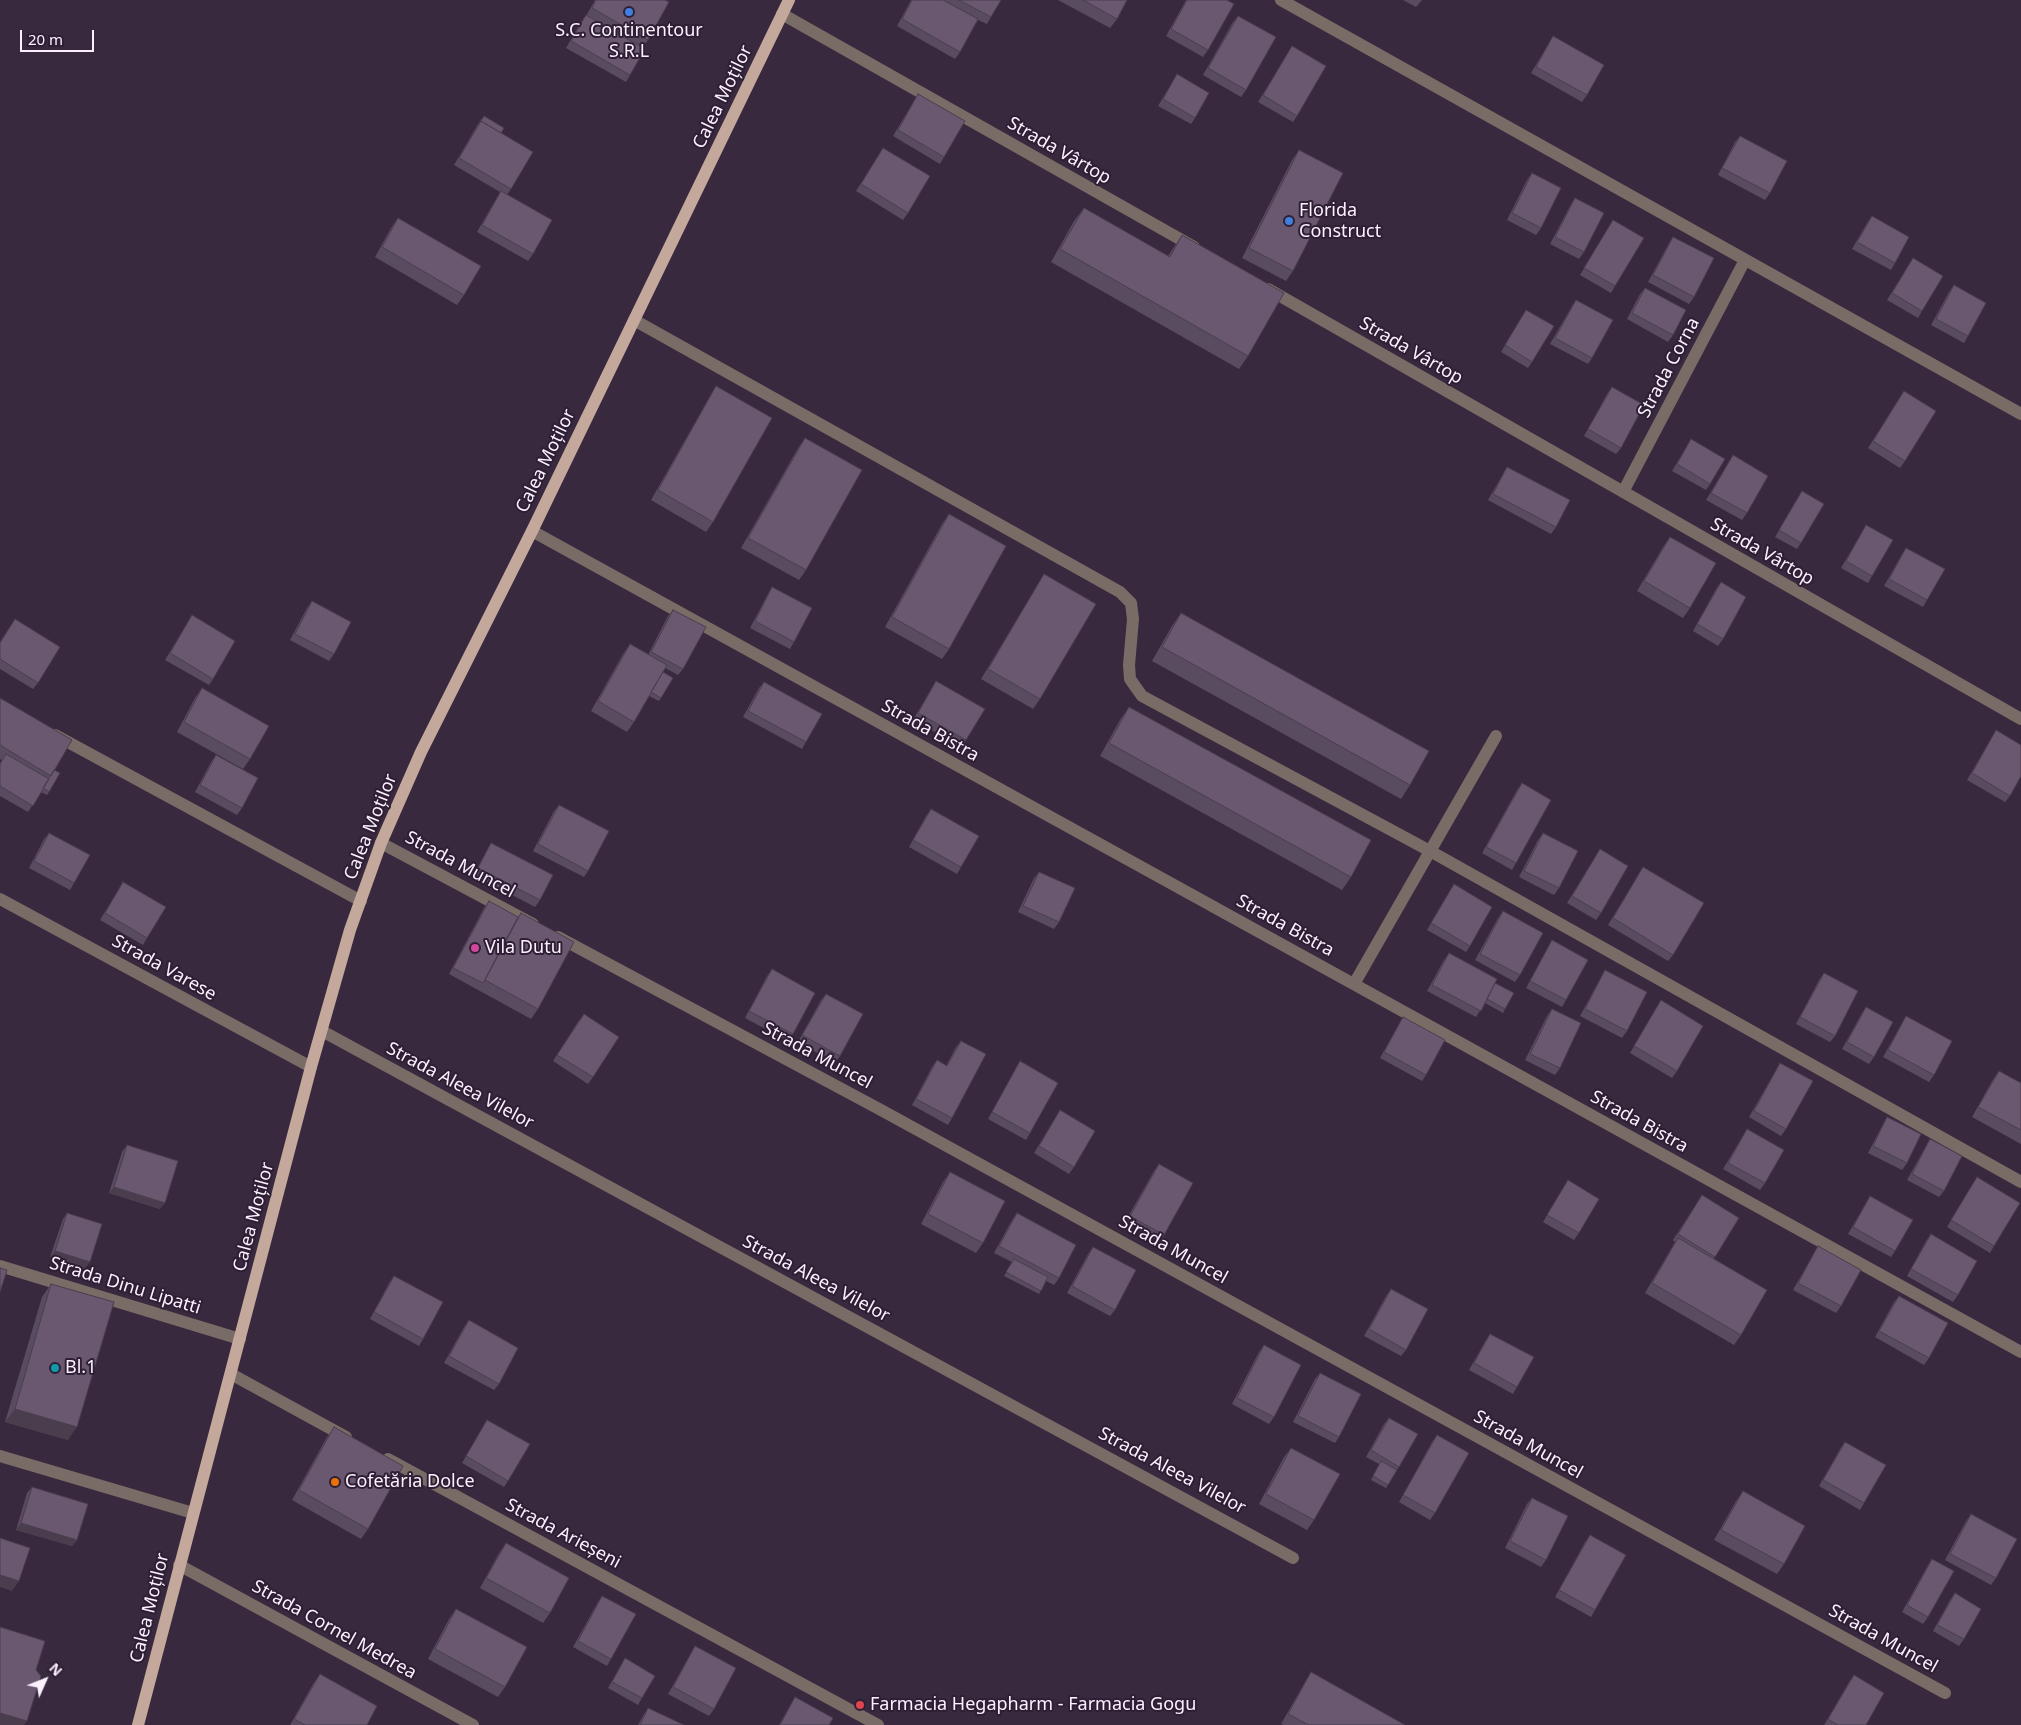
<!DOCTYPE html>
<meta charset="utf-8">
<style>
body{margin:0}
#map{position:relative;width:2021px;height:1725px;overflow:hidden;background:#38293e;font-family:"Noto Sans",sans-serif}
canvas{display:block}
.north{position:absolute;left:20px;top:1655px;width:50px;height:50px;-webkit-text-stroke:4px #2e1f34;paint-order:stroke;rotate:46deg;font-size:14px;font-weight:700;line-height:20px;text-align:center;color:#fbf1ff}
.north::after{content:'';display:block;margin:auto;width:18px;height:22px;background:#fbf1ff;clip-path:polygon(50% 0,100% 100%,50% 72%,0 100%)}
.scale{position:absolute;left:20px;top:30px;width:74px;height:22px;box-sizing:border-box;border:2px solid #fbf1ff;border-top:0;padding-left:6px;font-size:15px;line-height:18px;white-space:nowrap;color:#fbf1ff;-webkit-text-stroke:4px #2e1f34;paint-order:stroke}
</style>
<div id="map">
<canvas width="2021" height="1725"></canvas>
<div class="north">N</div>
<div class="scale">20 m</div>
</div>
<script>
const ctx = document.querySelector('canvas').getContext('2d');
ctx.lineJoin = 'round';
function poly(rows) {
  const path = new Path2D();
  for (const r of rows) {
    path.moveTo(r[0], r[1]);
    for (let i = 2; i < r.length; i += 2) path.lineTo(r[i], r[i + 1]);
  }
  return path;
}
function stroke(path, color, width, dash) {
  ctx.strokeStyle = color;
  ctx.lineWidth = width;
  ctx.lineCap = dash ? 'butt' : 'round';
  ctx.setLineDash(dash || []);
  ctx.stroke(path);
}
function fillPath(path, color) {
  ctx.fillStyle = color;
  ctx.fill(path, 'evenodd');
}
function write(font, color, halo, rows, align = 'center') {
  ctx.font = font + ' "Noto Sans",sans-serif';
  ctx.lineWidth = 4;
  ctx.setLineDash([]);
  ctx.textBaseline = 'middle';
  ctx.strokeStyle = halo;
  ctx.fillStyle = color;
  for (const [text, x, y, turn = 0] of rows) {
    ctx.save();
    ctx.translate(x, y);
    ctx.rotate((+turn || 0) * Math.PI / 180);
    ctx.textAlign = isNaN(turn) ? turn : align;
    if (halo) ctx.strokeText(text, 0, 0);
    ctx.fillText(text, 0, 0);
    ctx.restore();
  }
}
stroke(poly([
 [1281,0,2021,414],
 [782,14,1194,247],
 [1268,289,2021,719],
 [634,320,1120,592,1131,603,1133,619,1129,665,1130,679,1142,696,1430,851,2021,1182],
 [1623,492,1745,260],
 [532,531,2021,1352],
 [55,735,361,901],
 [381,843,533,924],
 [0,899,311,1067],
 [558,937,881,1110,1945,1693],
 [1354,984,1496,736],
 [322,1031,1293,1558],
 [0,1266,240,1339],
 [231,1374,346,1437],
 [0,1456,193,1513],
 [388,1459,878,1725],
 [179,1565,473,1725]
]), '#796c66', 12);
stroke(poly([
 [138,1725,311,1067,350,930,381,843,421,752,532,531,789,0]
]), '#c3a89b', 12);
fillPath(poly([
 [595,0,665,0,648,40,642,48,630,75,626,82,566,48,581,22,586,15,586,16],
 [911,0,1001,0,991,17,987,24,978,20,960,52,955,59,897,26],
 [1058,0,1127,0,1117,19,1110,28],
 [1186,0,1227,0,1208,50,1203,57,1166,36],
 [1403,0,1422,0,1416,7],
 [1238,16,1246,90,1241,97,1203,75,1233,22],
 [1553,36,1587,95,1582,102,1531,73,1549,43],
 [1292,46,1297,116,1293,122,1258,102],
 [1177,74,1195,118,1191,124,1158,106],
 [918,94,944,157,940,164,893,136],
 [481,119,501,133,511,189,507,195,533,254,528,261,477,232,500,192,454,165],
 [1740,136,1770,193,1765,200,1718,175,1735,142],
 [883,148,908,213,903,220,856,191],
 [1299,150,1293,271,1286,281,1242,258,1292,160],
 [1532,173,1541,228,1536,235,1507,220,1527,180],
 [1575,198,1584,252,1579,259,1550,244,1571,204],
 [1084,208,1168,256,1182,235,1248,356,1239,369,1051,262,1074,221],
 [1872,216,1895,263,1891,270,1852,249,1867,223],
 [398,218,464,295,457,305,375,257,391,228],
 [1613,220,1615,286,1611,293,1580,275],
 [1673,237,1694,297,1689,304,1648,282,1669,243],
 [1913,258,1922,311,1918,318,1887,300],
 [1954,285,1968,336,1964,343,1931,325,1949,292],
 [1645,288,1673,335,1668,342,1627,319,1640,294],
 [1576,300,1592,358,1588,364,1550,344,1572,306],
 [1526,310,1532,362,1528,368,1501,352],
 [716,386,713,522,706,532,651,500,710,396],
 [1612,387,1621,448,1616,454,1584,436,1607,394],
 [1904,391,1905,461,1900,468,1868,448],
 [805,438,806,570,799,580,741,548,798,448],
 [1691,439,1710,484,1706,490,1672,471],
 [1733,455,1747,513,1742,520,1706,500],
 [1507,467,1556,527,1551,534,1488,500,1503,474],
 [1802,491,1801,543,1797,549,1775,537],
 [949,514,949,649,942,659,885,627,942,524],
 [1866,525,1872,576,1868,583,1841,568],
 [1670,537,1690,608,1683,618,1637,591,1663,547],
 [1906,548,1927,600,1923,607,1884,586,1902,554],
 [1044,574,1040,699,1033,709,981,679],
 [1721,582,1723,639,1718,646,1693,631,1716,589],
 [772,587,794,642,790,649,750,628,768,594],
 [312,601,334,654,329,661,290,640,307,608],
 [673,610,683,669,678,675,665,668,663,672,661,698,659,701,649,696,634,722,627,732,591,711,623,654,630,644,648,655,668,616],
 [1181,613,1410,785,1401,799,1152,661,1172,626],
 [192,615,213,679,209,685,165,660],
 [15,619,38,683,33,689,0,669,0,642],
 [936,681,966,740,962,747,913,720],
 [764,682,806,742,802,749,743,717,759,688],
 [202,688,250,759,243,769,177,732,195,698],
 [0,698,54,770,49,792,47,795,41,792,28,812,0,796,0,763,2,760,0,759],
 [1129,707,1351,877,1342,890,1100,756,1120,720],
 [1996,730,2010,796,2005,802,1967,780,1992,737],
 [216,755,242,808,237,815,195,792,211,762],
 [1522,783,1516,863,1512,870,1482,853,1517,790],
 [559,805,588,871,584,877,533,851,554,811],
 [931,809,961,867,957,874,909,847,926,816],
 [49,833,74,883,70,890,29,868,44,839],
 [1543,833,1559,888,1554,895,1519,877,1538,840],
 [491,843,540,900,535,907,474,875,487,850],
 [1600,849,1601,913,1596,920,1567,903],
 [1643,867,1673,955,1668,961,1608,925],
 [1039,872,1059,922,1054,929,1018,912,1034,878],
 [123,882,147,938,143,945,100,920],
 [1454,884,1470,946,1466,952,1427,930],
 [489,901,518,917,521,913,538,1009,531,1019,449,974,484,908],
 [1503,911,1520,975,1515,982,1475,960,1498,918],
 [1552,940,1566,1000,1562,1007,1526,988,1548,947],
 [1449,953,1495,983,1505,1009,1503,1013,1485,1003,1476,1017,1427,991,1444,960],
 [772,969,793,1034,788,1041,745,1018,767,976],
 [1605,970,1627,1031,1622,1038,1580,1016,1601,977],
 [1824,973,1835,1036,1830,1042,1796,1024,1819,980],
 [826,994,840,1056,835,1063,798,1042,821,1000],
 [1661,1000,1677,1071,1672,1078,1630,1053],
 [1866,1007,1874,1057,1869,1064,1842,1049,1862,1013],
 [1552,1009,1560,1068,1555,1075,1525,1060,1547,1016],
 [1906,1016,1934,1075,1929,1082,1883,1057,1902,1023],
 [1403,1017,1426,1075,1422,1081,1380,1058,1399,1024],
 [579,1020,593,1077,588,1084,553,1061],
 [961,1041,952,1118,948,1125,912,1105,932,1067,937,1060,946,1066,956,1047],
 [1020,1061,1030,1133,1026,1140,988,1119,1016,1068],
 [1780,1063,1786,1129,1781,1136,1749,1117,1776,1070],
 [1999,1071,2021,1083,2021,1144,1972,1117,1992,1081],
 [1060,1110,1074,1167,1069,1174,1034,1153],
 [1887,1117,1907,1163,1902,1170,1868,1153,1883,1124],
 [1747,1129,1765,1183,1760,1190,1723,1169],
 [1930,1139,1944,1191,1939,1197,1907,1180,1926,1146],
 [127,1145,160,1209,109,1193,122,1152],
 [1159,1164,1164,1235,1160,1242,1125,1222,1154,1171],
 [950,1172,983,1243,976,1253,921,1224,943,1182],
 [1977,1177,1994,1246,1990,1253,1947,1227],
 [1568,1180,1579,1233,1574,1240,1543,1222],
 [1702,1195,1739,1218,1714,1258,1741,1335,1734,1345,1645,1293,1675,1242,1673,1240],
 [1870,1196,1895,1251,1891,1257,1848,1234,1866,1203],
 [67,1213,85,1269,50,1257,63,1219],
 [1017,1213,1059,1278,1054,1285,1046,1281,1039,1294,1004,1276,1012,1262,994,1253,1012,1220],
 [1931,1234,1958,1295,1953,1302,1907,1276,1926,1241],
 [1818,1246,1841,1306,1836,1313,1793,1290,1814,1253],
 [1093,1247,1115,1310,1110,1316,1067,1293,1088,1254],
 [394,1276,423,1339,419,1346,370,1319,389,1283],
 [51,1284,68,1440,5,1422,42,1297],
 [1391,1289,1406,1350,1401,1356,1364,1336,1386,1296],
 [1899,1296,1929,1358,1924,1365,1875,1337,1894,1302],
 [469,1320,499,1384,494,1390,444,1363,464,1327],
 [1490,1334,1517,1387,1513,1394,1469,1370,1486,1340],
 [1264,1345,1274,1417,1269,1424,1232,1404,1259,1352],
 [1320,1373,1339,1437,1335,1443,1293,1422,1315,1379],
 [1389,1418,1399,1467,1386,1488,1371,1480,1379,1464,1366,1457,1384,1424],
 [487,1420,508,1481,504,1487,462,1463],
 [334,1427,368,1529,361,1539,292,1500,327,1437],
 [1437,1435,1435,1513,1430,1520,1399,1502,1432,1442],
 [1845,1442,1864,1503,1860,1510,1819,1486,1840,1449],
 [1291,1448,1314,1520,1307,1530,1259,1504,1284,1457],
 [32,1487,77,1540,72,1546,16,1530,27,1493],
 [1743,1491,1784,1564,1777,1574,1714,1540,1736,1501],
 [1532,1498,1546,1560,1541,1567,1505,1548,1527,1504],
 [1971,1514,1996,1578,1991,1585,1945,1560,1966,1521],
 [1590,1535,1595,1610,1591,1617,1555,1597,1585,1542],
 [506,1543,550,1613,543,1623,480,1588,499,1553],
 [1932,1559,1928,1617,1923,1624,1902,1612,1928,1565],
 [1955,1593,1964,1639,1959,1646,1933,1631,1950,1600],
 [602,1596,611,1659,607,1666,573,1647,598,1602],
 [456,1609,505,1687,498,1697,428,1659,449,1619],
 [695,1646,714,1709,709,1716,668,1694,691,1653],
 [625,1658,642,1698,638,1705,608,1688,621,1665],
 [1311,1672,1405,1725,1284,1725,1281,1724,1305,1682],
 [320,1674,367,1725,290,1725,313,1684],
 [1854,1675,1866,1725,1824,1725,1849,1682],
 [795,1697,829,1725,779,1725],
 [648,1708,684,1725,638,1725,644,1714]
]), '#5a4c60');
fillPath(poly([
 [114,1187,165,1203,160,1209,109,1193],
 [55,1251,90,1262,85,1269,50,1257],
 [15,1409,77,1427,68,1440,5,1422],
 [21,1523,77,1540,72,1546,16,1530],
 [0,1575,19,1581,12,1591,0,1587],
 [0,1713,27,1721,24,1725,0,1725]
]), '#4a3e4e');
const building = poly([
 [596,0,665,0,669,2,648,40,592,8,596,0],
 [912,0,943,0,978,19,960,52,902,19,912,0],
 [959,0,1001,0,991,17,959,0],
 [1083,0,1127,0,1117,19,1083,0],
 [1187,0,1227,0,1234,4,1208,50,1171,29,1187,0],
 [586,15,645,49,630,75,571,41,586,15],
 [1238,16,1276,37,1246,90,1208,68,1238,16],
 [1553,36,1604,65,1587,95,1536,67,1553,36],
 [1292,46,1326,66,1297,116,1263,95,1292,46],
 [1177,74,1209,93,1195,118,1163,99,1177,74],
 [918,94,965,121,944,157,898,130,918,94],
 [484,116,504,128,501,133,481,121,479,124,484,116],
 [481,121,533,152,511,189,459,158,481,121],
 [1740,136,1787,161,1770,193,1722,168,1740,136],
 [883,148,930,176,908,213,861,184,883,148],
 [1299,150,1343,173,1293,271,1249,248,1299,150],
 [1532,173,1561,188,1541,228,1512,213,1532,173],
 [501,191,552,220,533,254,482,225,501,191],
 [1575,198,1604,213,1584,252,1555,237,1575,198],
 [1084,208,1170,257,1182,235,1284,293,1248,356,1060,249,1084,208],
 [1872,216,1909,237,1895,263,1857,242,1872,216],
 [398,218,481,266,464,295,382,247,398,218],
 [1613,220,1644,238,1615,286,1584,268,1613,220],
 [1673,237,1714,258,1694,297,1653,275,1673,237],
 [1913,258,1943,276,1922,311,1892,293,1913,258],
 [1954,285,1986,303,1968,336,1936,319,1954,285],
 [1645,288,1686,310,1673,335,1632,313,1645,288],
 [1576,300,1613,320,1592,358,1555,338,1576,300],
 [1526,310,1554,326,1532,362,1505,345,1526,310],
 [716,386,772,418,713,522,658,490,716,386],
 [1612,387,1644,405,1621,448,1588,429,1612,387],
 [1904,391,1936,411,1905,461,1873,441,1904,391],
 [805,438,862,470,806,570,748,538,805,438],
 [1691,439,1725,459,1710,484,1677,464,1691,439],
 [1733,455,1768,476,1747,513,1711,493,1733,455],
 [1507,467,1570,500,1556,527,1493,494,1507,467],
 [1802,491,1824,504,1801,543,1779,530,1802,491],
 [949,514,1006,546,949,649,892,617,949,514],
 [1866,525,1893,540,1872,576,1846,561,1866,525],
 [1670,537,1716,563,1690,608,1644,581,1670,537],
 [1906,548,1945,569,1927,600,1889,579,1906,548],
 [1044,574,1096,604,1040,699,988,669,1044,574],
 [1721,582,1746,597,1723,639,1697,624,1721,582],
 [772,587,812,608,794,642,755,621,772,587],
 [312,601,351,622,334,654,295,634,312,601],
 [673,610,706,627,683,669,651,652,673,610],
 [1181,613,1429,751,1410,785,1162,647,1181,613],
 [192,615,235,641,213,679,170,653,192,615],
 [15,619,60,647,38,683,0,659,0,643,15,619],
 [630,644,667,665,634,722,598,701,630,644],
 [663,672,673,678,661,698,651,692,663,672],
 [936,681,985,709,966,740,918,713,936,681],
 [764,682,822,714,806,742,748,711,764,682],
 [202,688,269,726,250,759,184,722,202,688],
 [0,698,72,740,51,776,0,745,0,698],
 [1129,707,1371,840,1351,877,1109,743,1129,707],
 [1996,730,2021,745,2021,776,2010,796,1972,773,1996,730],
 [6,754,49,779,33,806,0,786,0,764,6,754],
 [216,755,258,778,242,808,200,785,216,755],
 [54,770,60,773,49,792,43,788,54,770],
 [1522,783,1551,800,1516,863,1486,847,1522,783],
 [559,805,609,831,588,871,538,844,559,805],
 [931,809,979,836,961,867,913,840,931,809],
 [49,833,90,855,74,883,34,861,49,833],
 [1543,833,1578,851,1559,888,1524,871,1543,833],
 [491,843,553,875,540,900,478,868,491,843],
 [1600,849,1628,866,1601,913,1572,896,1600,849],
 [1643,867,1704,903,1673,955,1613,918,1643,867],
 [1039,872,1075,888,1059,922,1023,906,1039,872],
 [123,882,166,907,147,938,105,913,123,882],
 [1454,884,1492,907,1470,946,1431,923,1454,884],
 [489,901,518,917,483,983,453,968,489,901],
 [1503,911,1543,933,1520,975,1480,954,1503,911],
 [521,913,574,942,538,1009,485,980,521,913],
 [1552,940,1588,960,1566,1000,1530,981,1552,940],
 [1449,953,1497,979,1481,1011,1432,985,1449,953],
 [772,969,815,993,793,1034,749,1011,772,969],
 [1605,970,1647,992,1627,1031,1585,1009,1605,970],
 [1824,973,1858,991,1835,1036,1800,1017,1824,973],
 [1495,983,1514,993,1505,1009,1487,999,1495,983],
 [826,994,863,1014,840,1056,802,1035,826,994],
 [1661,1000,1703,1026,1677,1071,1634,1046,1661,1000],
 [1866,1007,1893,1022,1874,1057,1847,1042,1866,1007],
 [1552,1009,1581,1023,1560,1068,1530,1054,1552,1009],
 [584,1014,619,1037,593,1077,557,1055,584,1014],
 [1906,1016,1952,1041,1934,1075,1888,1050,1906,1016],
 [1403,1017,1445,1040,1426,1075,1384,1052,1403,1017],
 [961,1041,986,1054,952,1118,916,1099,937,1060,947,1066,961,1041],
 [1020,1061,1058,1083,1030,1133,992,1112,1020,1061],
 [1780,1063,1813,1081,1786,1129,1754,1111,1780,1063],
 [1999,1071,2021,1083,2021,1130,1978,1107,1999,1071],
 [1060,1110,1095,1131,1074,1167,1039,1146,1060,1110],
 [1887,1117,1921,1134,1907,1163,1873,1146,1887,1117],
 [1747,1129,1784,1150,1765,1183,1728,1163,1747,1129],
 [1930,1139,1962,1156,1944,1191,1912,1174,1930,1139],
 [127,1145,178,1161,165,1203,114,1187,127,1145],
 [1159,1164,1193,1183,1164,1235,1130,1216,1159,1164],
 [950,1172,1005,1201,983,1243,928,1214,950,1172],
 [1977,1177,2020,1203,1994,1246,1951,1220,1977,1177],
 [1568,1180,1599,1199,1579,1233,1547,1215,1568,1180],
 [1702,1195,1739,1218,1715,1257,1678,1234,1702,1195],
 [1870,1196,1913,1220,1895,1251,1853,1227,1870,1196],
 [67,1213,102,1224,90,1262,55,1251,67,1213],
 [1017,1213,1076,1245,1059,1278,999,1246,1017,1213],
 [1931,1234,1977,1261,1958,1295,1911,1269,1931,1234],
 [1678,1238,1767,1290,1741,1335,1652,1283,1678,1238],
 [1818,1246,1861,1270,1841,1306,1798,1283,1818,1246],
 [1093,1247,1136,1270,1115,1310,1072,1286,1093,1247],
 [1014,1259,1048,1277,1041,1291,1006,1272,1014,1259],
 [0,1268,7,1270,0,1292,0,1268],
 [394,1276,443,1302,423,1339,374,1312,394,1276],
 [51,1284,114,1302,77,1427,15,1409,51,1284],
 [1391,1289,1428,1309,1406,1350,1369,1329,1391,1289],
 [1899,1296,1948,1323,1929,1358,1879,1331,1899,1296],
 [469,1320,518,1348,499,1384,449,1356,469,1320],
 [1490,1334,1534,1357,1517,1387,1474,1363,1490,1334],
 [1264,1345,1301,1365,1274,1417,1237,1398,1264,1345],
 [1320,1373,1361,1394,1339,1437,1298,1416,1320,1373],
 [1389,1418,1418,1434,1399,1467,1371,1450,1389,1418],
 [487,1420,530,1444,508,1481,466,1456,487,1420],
 [334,1427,403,1466,368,1529,299,1490,334,1427],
 [1437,1435,1469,1453,1435,1513,1403,1495,1437,1435],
 [1845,1442,1886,1465,1864,1503,1823,1480,1845,1442],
 [1291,1448,1340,1474,1314,1520,1266,1494,1291,1448],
 [1381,1461,1397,1470,1388,1485,1373,1476,1381,1461],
 [32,1487,88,1504,77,1540,21,1523,32,1487],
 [1743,1491,1805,1526,1784,1564,1721,1530,1743,1491],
 [1532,1498,1568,1516,1546,1560,1510,1541,1532,1498],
 [1971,1514,2017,1539,1996,1578,1950,1554,1971,1514],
 [1590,1535,1626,1555,1595,1610,1559,1590,1590,1535],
 [0,1538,30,1548,19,1581,0,1575,0,1538],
 [506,1543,569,1578,550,1613,486,1578,506,1543],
 [1932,1559,1954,1571,1928,1617,1907,1605,1932,1559],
 [1955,1593,1981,1609,1964,1639,1937,1625,1955,1593],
 [602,1596,636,1614,611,1659,578,1641,602,1596],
 [456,1609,527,1647,505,1687,435,1649,456,1609],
 [0,1627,45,1641,36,1670,41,1676,27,1721,0,1713,0,1627],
 [695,1646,736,1668,714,1709,673,1687,695,1646],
 [625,1658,655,1676,642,1698,612,1682,625,1658],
 [1311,1672,1405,1725,1309,1725,1288,1714,1311,1672],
 [320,1674,377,1706,367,1725,305,1725,294,1719,320,1674],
 [1854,1675,1884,1693,1866,1725,1838,1725,1828,1719,1854,1675],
 [795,1697,833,1718,829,1725,780,1725,795,1697],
 [648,1708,684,1725,640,1725,648,1708]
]);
fillPath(building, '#695870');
stroke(building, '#4a3e4e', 1);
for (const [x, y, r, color] of [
 [629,12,5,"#3f7fe0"],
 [1289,221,5,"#3f7fe0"],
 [475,948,5,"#d1479c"],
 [55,1368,5,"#0f9aa8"],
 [335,1482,5,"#e8710a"],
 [860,1705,5,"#e0444e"]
]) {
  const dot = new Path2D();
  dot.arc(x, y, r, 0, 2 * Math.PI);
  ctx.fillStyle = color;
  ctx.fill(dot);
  stroke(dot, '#2e1f34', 2);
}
write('18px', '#fbf1ff', '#2e1f34', [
 ["S.C. Continentour",629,31,"center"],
 ["S.R.L",629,52,"center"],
 ["Florida",1299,211],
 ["Construct",1299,232],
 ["Vila Dutu",485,948],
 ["Bl.1",65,1368],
 ["Cofetăria Dolce",345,1482],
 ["Farmacia Hegapharm - Farmacia Gogu",870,1705]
], 'left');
write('18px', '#fbf1ff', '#2e1f34', [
 ["Calea Moților",723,97,-64],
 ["Strada Vârtop",1059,151,30],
 ["Strada Vârtop",1411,351,30],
 ["Strada Corna",1669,368,-62],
 ["Calea Moților",546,461,-64],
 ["Strada Vârtop",1762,552,30],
 ["Strada Bistra",930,731,29],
 ["Calea Moților",371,827,-68],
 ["Strada Muncel",460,865,28],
 ["Strada Bistra",1285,926,29],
 ["Strada Varese",164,968,29],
 ["Strada Muncel",817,1056,28],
 ["Strada Aleea Vilelor",460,1086,28],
 ["Strada Bistra",1639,1122,29],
 ["Calea Moților",254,1217,-75],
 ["Strada Muncel",1173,1250,29],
 ["Strada Aleea Vilelor",816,1279,28],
 ["Strada Dinu Lipatti",125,1286,17],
 ["Strada Muncel",1528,1445,29],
 ["Strada Aleea Vilelor",1172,1471,28],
 ["Strada Arieșeni",563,1534,28],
 ["Calea Moților",150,1608,-76],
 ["Strada Cornel Medrea",334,1630,29],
 ["Strada Muncel",1883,1639,29]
]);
</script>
